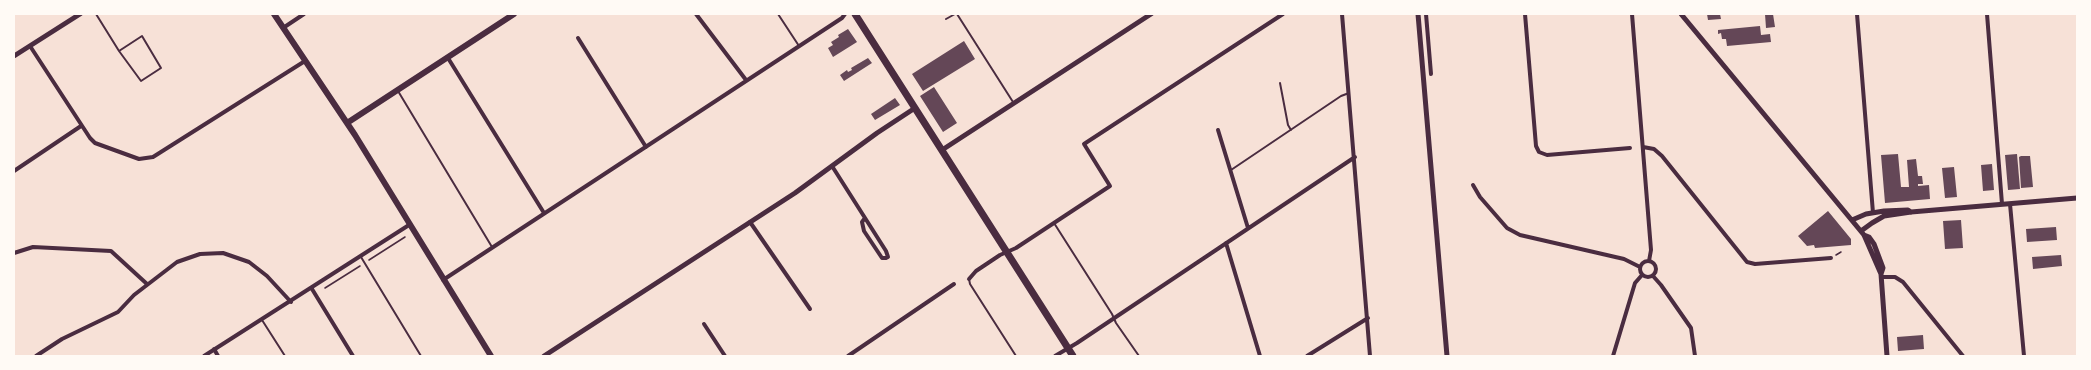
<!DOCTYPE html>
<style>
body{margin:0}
#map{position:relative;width:2091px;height:370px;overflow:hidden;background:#f7e1d7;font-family:"Nunito Sans",sans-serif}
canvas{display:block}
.frame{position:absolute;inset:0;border:15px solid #fffaf5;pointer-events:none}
</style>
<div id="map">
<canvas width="2091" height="370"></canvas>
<div class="frame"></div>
</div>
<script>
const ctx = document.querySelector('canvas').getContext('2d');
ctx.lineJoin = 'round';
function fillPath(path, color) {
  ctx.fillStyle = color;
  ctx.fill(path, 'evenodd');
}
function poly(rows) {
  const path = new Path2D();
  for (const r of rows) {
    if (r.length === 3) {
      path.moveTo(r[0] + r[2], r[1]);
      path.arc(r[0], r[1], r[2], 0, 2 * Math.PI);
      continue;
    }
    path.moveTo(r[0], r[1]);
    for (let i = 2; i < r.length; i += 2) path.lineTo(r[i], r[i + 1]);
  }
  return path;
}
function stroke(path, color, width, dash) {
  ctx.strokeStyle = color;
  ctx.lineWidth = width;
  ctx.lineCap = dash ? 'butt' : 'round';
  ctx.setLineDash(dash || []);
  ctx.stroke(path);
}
fillPath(poly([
 [1707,14,1720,14,1721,19,1708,20],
 [1765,14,1773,14,1775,27,1766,28],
 [1760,26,1761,35,1770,34,1771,42,1727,46,1726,39,1722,39,1721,33,1718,34,1718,30],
 [848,29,857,42,833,57,828,48,833,45,831,42,839,37,838,35],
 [964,41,975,59,923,91,912,74],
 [868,58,872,63,844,81,840,75,847,70,848,72,852,70,851,68],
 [934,87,957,123,943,132,920,96],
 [895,98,900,105,875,120,871,114],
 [1898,154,1901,187,1909,187,1907,160,1916,159,1918,176,1922,176,1923,184,1918,184,1918,186,1929,185,1930,199,1885,203,1881,155],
 [2017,154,2020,189,2008,190,2005,155],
 [2021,156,2030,156,2033,187,2021,188,2019,157],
 [1992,164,1994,190,1983,191,1981,165],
 [1954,167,1957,197,1945,198,1942,168],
 [1828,211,1851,239,1851,245,1815,248,1814,245,1807,246,1798,236],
 [1961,220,1963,248,1945,249,1943,221],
 [2056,227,2057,240,2027,242,2026,229],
 [2061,255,2062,266,2033,269,2032,257],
 [1923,335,1924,349,1898,351,1897,337]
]), '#644757');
stroke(poly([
 [1836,255,1841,252],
 [369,260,405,237],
 [325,288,360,266]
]), '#4a2c40', 1.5);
stroke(poly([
 [96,14,119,51,141,81,161,68,142,36,119,51],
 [778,14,799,46],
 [957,14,1013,102],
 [946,19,955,14],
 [1280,83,1288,125,1291,130],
 [398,91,492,247],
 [1231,170,1341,96,1349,93],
 [1054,223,1112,314,1116,323,1139,356],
 [361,257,421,356],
 [969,279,970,284,1016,356],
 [262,320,285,356]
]), '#4a2c40', 2);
stroke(poly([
 [696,14,746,80],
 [1342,14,1370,356],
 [1426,14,1431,74],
 [1525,14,1536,146,1539,152,1547,155,1630,148],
 [1632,14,1651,250,1649,261],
 [1857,14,1873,213],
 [1987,14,2002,204],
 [283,28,304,14],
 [578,38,646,147],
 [30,46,90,138,95,143,139,159,153,157,305,61],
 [448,58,544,213],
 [1218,130,1248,228],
 [1643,147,1654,149,1662,156,1747,262,1755,264,1831,258],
 [832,166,886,251,888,257,886,258,882,258,864,231,862,222,865,218],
 [14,171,81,126],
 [1473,185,1480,197,1507,228,1520,235,1624,259,1640,267],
 [2010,204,2024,356],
 [750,222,810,309],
 [1226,243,1260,356],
 [14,253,33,247,111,251,147,284],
 [1648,269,8],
 [1653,276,1661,285,1691,328,1695,356],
 [1881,277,1895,277,1903,282,1963,356],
 [969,279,976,271,1000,255,1016,248,1110,186,1084,144,1283,14],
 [443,280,842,18,845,14],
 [312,289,353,356],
 [704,324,725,356],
 [214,349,218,356],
 [36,356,62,339,118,312,134,295,177,262,200,254,223,253,249,262,267,276,291,302],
 [204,356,409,225],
 [848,356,954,284],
 [1055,356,1077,343,1355,157],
 [1307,356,1368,318],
 [1613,356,1635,283,1642,275]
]), '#4a2c40', 4);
stroke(poly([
 [1418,14,1447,356],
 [1681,14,1864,235,1881,274],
 [14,56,80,14],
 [942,150,1151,14],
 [1852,220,1866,214,1884,211,1908,210,1911,212],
 [1861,231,1872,223,1884,216,1911,212,2077,198],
 [1864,235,1869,237,1874,244,1883,268,1881,274,1887,356],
 [544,356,795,193,877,133,915,108]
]), '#4a2c40', 5);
stroke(poly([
 [274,14,355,135,491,356],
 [347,123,514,14]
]), '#4a2c40', 6);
stroke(poly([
 [855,14,1073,356]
]), '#4a2c40', 7);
</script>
